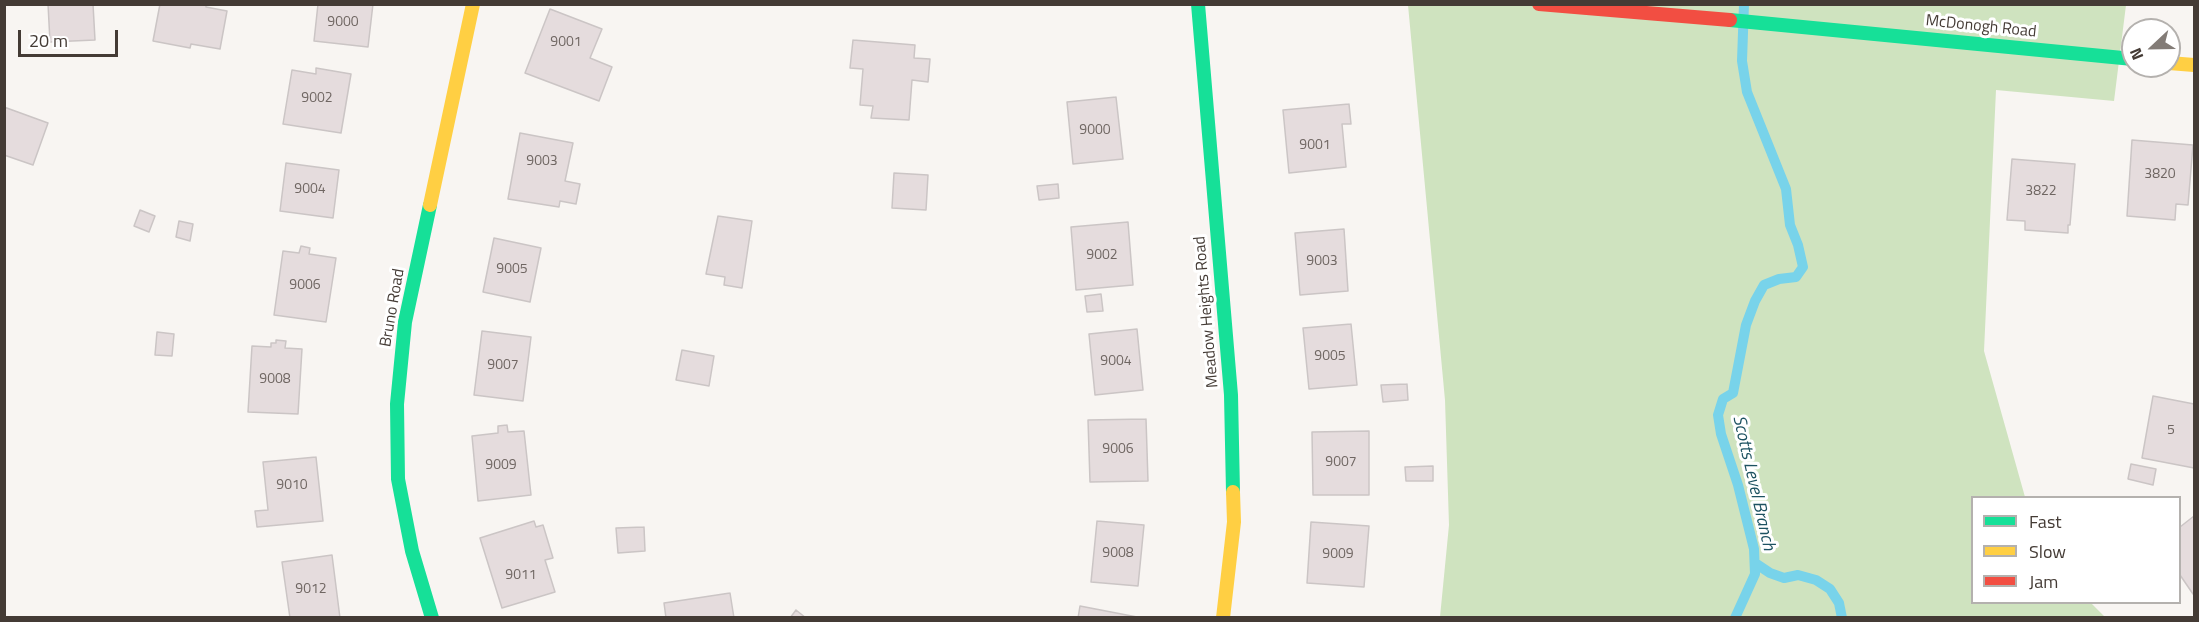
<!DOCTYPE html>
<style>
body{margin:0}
#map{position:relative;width:2199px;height:622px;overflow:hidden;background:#f8f5f2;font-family:"Titillium Web",sans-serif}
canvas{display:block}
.frame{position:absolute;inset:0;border:6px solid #443b35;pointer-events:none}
.legend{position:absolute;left:1971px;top:496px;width:210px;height:108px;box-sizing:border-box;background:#fff;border:2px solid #b4b1ae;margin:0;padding:8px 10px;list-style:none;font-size:18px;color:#443b35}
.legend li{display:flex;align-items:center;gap:12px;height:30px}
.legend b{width:30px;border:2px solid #b4b1ae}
.north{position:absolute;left:2121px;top:18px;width:60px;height:60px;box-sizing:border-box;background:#fff;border:2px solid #b4b1ae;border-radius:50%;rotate:248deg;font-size:16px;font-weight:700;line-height:24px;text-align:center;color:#443b35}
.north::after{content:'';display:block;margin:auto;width:21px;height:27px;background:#837c77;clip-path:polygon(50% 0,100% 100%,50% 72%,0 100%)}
.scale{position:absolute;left:18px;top:30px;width:100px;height:27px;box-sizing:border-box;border:3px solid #443b35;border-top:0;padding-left:8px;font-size:18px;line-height:21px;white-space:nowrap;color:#443b35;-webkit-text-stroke:4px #fff;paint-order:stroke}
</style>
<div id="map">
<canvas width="2199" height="622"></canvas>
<div class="frame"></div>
<ul class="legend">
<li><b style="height:8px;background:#16e098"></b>Fast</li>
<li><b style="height:8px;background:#ffcf43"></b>Slow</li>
<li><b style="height:8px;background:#f24e42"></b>Jam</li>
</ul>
<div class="north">N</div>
<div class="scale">20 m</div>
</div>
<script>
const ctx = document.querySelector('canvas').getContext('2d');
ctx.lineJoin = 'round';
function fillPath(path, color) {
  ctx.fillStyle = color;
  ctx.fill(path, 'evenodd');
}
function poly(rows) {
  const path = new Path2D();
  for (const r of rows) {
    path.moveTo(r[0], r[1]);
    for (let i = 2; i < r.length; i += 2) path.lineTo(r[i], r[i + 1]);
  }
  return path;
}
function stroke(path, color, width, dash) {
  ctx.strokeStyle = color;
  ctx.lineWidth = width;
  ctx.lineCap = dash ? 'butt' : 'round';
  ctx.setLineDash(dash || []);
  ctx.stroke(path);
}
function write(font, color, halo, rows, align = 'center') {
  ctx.font = font + ' "Titillium Web",sans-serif';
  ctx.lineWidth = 6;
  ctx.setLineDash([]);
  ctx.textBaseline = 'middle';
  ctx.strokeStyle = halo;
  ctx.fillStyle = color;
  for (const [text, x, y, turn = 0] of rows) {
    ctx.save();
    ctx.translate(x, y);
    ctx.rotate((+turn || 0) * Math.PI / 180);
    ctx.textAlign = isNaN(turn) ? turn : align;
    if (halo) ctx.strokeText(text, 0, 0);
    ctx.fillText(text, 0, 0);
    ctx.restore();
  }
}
fillPath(poly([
 [1408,5,2126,5,2114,101,1996,90,1984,351,2025,497,1972,498,1972,602,2091,603,2105,617,1440,617,1449,525,1445,400]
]), '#cfe3bf');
stroke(poly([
 [1755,563,1770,573,1784,578,1798,575,1816,580,1830,589,1839,603,1842,618],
 [1735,618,1755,574,1754,549,1738,485,1721,434,1718,415,1723,399,1733,393,1746,325,1755,301,1764,285,1779,279,1796,277,1803,267,1798,245,1790,225,1786,189,1747,92,1742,61,1744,4]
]), '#78d3ea', 10);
const building = poly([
 [48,4,93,4,95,40,50,42,48,4],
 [160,4,206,4,206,7,227,11,220,49,191,44,190,48,153,41,160,4],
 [318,4,373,4,368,47,314,41,318,4],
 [550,9,602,29,590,58,612,67,599,101,525,73,550,9],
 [853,40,915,45,914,58,930,59,928,82,912,80,909,120,871,118,873,106,860,105,863,69,850,68,853,40],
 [316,68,351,74,341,133,283,124,292,70,316,74,316,68],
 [1116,97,1123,159,1073,164,1067,102,1116,97],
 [1349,104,1351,124,1342,124,1346,167,1289,173,1283,110,1349,104],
 [4,107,48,123,33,165,4,155,4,107],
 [520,133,573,143,565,181,580,184,576,204,560,201,559,207,508,199,520,133],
 [2132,140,2193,145,2188,205,2176,204,2175,220,2127,216,2132,140],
 [2012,159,2075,164,2070,225,2068,225,2068,233,2025,230,2025,221,2007,220,2012,159],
 [286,163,339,170,333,218,280,211,286,163],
 [894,173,928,175,926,210,892,208,894,173],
 [1058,184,1059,198,1039,200,1037,186,1058,184],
 [140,210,155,216,149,232,134,226,140,210],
 [718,216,752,221,742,288,724,285,725,277,706,274,718,216],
 [179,221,193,224,190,241,176,237,179,221],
 [1128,222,1133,285,1076,290,1071,227,1128,222],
 [1344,229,1348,291,1300,295,1295,233,1344,229],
 [494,238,541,248,530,302,483,292,494,238],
 [301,246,310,248,309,254,336,258,326,322,274,315,283,251,299,253,301,246],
 [1101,294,1103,311,1087,312,1085,296,1101,294],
 [1351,324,1357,385,1309,389,1303,328,1351,324],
 [1137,329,1143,390,1095,395,1089,334,1137,329],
 [482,331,531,337,523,401,474,395,482,331],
 [157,332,174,334,172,356,155,355,157,332],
 [276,340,286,341,285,348,302,349,298,414,248,412,252,346,271,347,271,343,276,343,276,340],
 [682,350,714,356,709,386,676,380,682,350],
 [1407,384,1408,400,1383,402,1381,385,1407,384],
 [2153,396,2194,404,2194,468,2142,458,2153,396],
 [1146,419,1148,481,1090,482,1088,420,1146,419],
 [507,425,508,432,524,431,531,495,478,501,472,436,498,433,498,426,507,425],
 [1369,431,1369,495,1313,495,1312,432,1369,431],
 [316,457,323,521,257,527,255,511,268,510,263,462,316,457],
 [2131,464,2156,469,2153,485,2128,479,2131,464],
 [1433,466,1433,481,1406,481,1405,467,1433,466],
 [2194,516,2194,593,2193,594,2180,575,2180,527,2194,516],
 [534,521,536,527,543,525,553,558,545,560,555,592,502,608,480,538,534,521],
 [1097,521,1144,525,1138,586,1091,582,1097,521],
 [1311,522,1369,526,1364,587,1307,583,1311,522],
 [644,527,645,551,618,553,616,528,644,527],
 [332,555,340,618,290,618,282,562,332,555],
 [730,593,734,618,666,618,664,603,730,593],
 [1080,606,1137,617,1078,618,1080,606],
 [796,610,806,618,790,618,796,610]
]);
fillPath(building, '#e5dcdd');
stroke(building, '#cbc5c5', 1.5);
stroke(poly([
 [1198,4,1231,395,1233,492],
 [1730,20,2133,59],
 [430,205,405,322,397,404,398,479,412,551,432,618]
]), '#16e098', 14);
stroke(poly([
 [2169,63,2194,65],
 [430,205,473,4],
 [1223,618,1234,522,1233,492]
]), '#ffcf43', 14);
stroke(poly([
 [1539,4,1730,20]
]), '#f24e42', 14);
write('14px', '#6f6662', null, [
 ["9000",343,23],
 ["9001",566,43],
 ["9002",317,99],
 ["9000",1095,131],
 ["9001",1315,146],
 ["9003",542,162],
 ["3820",2160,175],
 ["9004",310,190],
 ["3822",2041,192],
 ["9002",1102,256],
 ["9003",1322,262],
 ["9005",512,270],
 ["9006",305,286],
 ["9005",1330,357],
 ["9004",1116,362],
 ["9007",503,366],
 ["9008",275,380],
 ["5",2171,431],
 ["9006",1118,450],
 ["9007",1341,463],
 ["9009",501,466],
 ["9010",292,486],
 ["9008",1118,554],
 ["9009",1338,555],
 ["9011",521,576],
 ["9012",311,590]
]);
write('16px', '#443b35', '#fff', [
 ["McDonogh Road",1981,27,6],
 ["Bruno Road",393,308,-80],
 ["Meadow Heights Road",1207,312,-95]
]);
write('italic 18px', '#1d5261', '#fff', [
 ["Scotts Level Branch",1753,483,77]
]);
</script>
